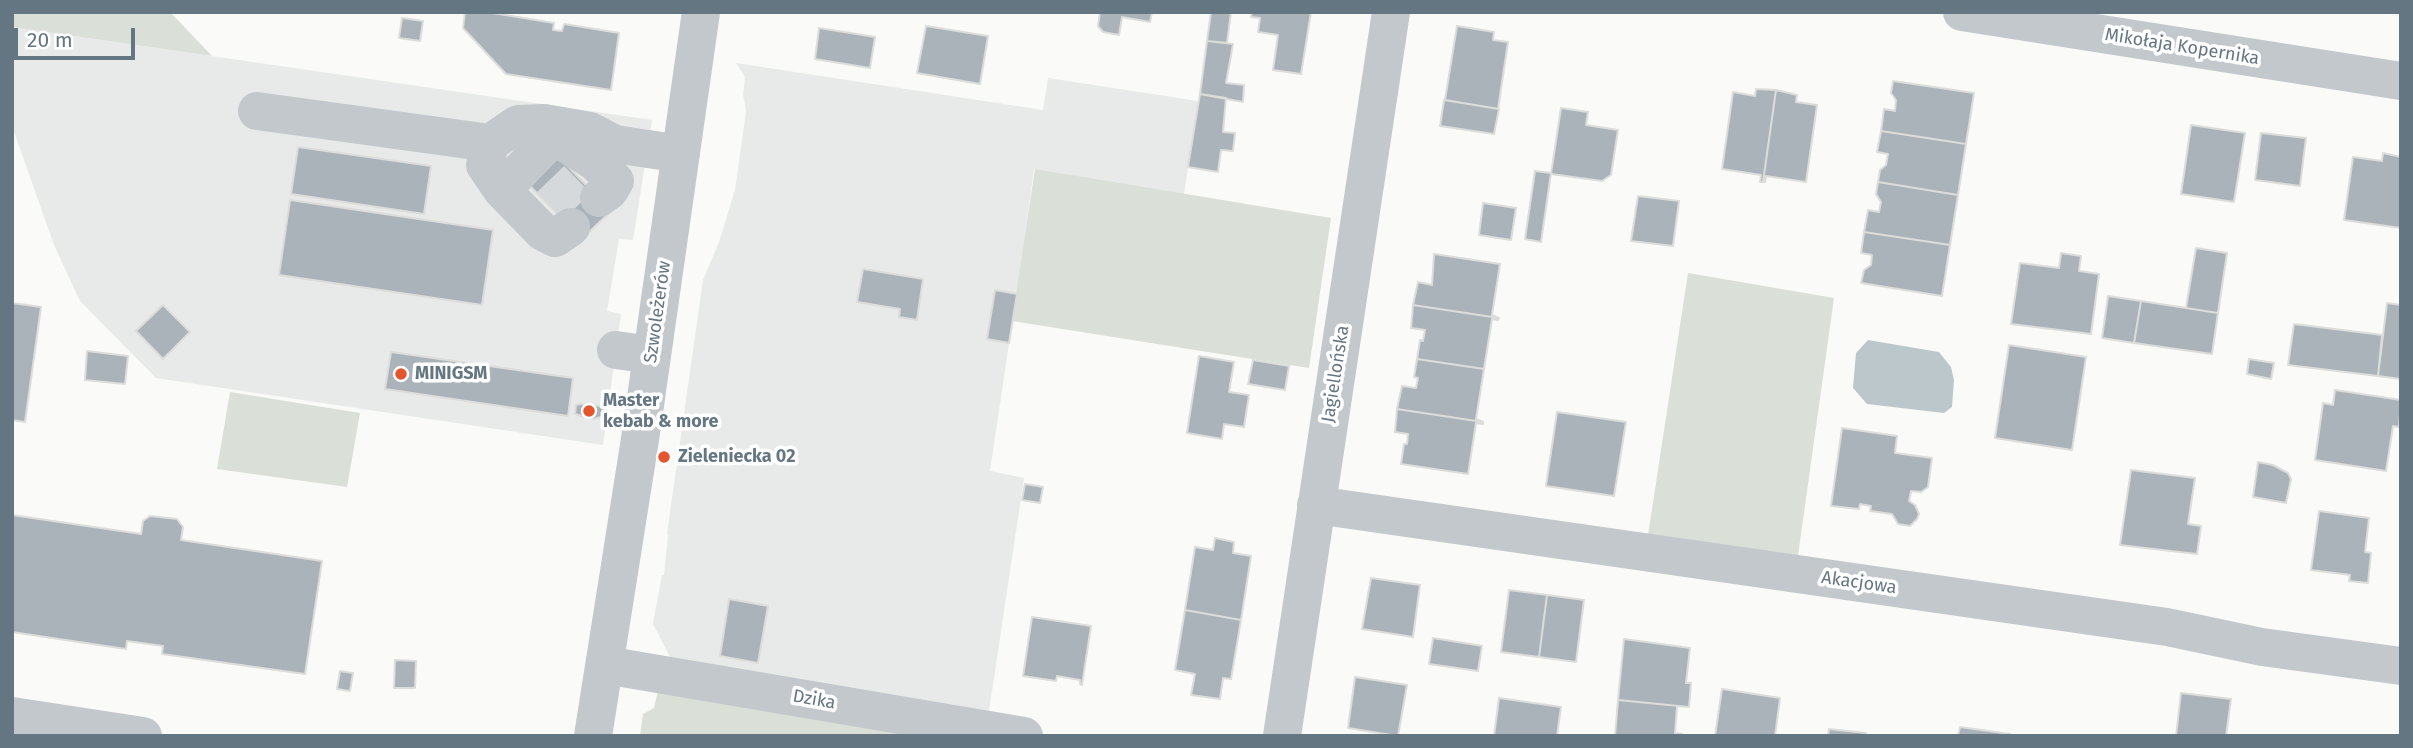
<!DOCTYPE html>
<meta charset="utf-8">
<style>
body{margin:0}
#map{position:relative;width:2413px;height:748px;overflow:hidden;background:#fafaf8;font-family:"Fira Sans",sans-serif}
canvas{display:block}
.frame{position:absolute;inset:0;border:14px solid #657683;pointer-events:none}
.scale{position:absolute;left:14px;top:28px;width:121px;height:32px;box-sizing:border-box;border:4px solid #657683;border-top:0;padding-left:9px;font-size:21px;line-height:24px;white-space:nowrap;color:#657683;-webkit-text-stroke:5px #fff;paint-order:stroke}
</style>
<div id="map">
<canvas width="2413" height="748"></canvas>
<div class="frame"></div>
<div class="scale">20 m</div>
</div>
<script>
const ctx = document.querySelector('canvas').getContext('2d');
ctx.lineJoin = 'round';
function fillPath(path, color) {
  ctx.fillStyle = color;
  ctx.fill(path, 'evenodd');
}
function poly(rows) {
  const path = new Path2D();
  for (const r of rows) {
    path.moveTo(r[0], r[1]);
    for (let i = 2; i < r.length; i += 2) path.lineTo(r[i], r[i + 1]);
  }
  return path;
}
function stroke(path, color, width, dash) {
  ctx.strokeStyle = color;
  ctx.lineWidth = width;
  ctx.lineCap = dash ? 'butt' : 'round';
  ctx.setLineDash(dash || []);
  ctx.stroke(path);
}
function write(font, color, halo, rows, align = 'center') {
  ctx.font = font + ' "Fira Sans",sans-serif';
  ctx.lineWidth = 7;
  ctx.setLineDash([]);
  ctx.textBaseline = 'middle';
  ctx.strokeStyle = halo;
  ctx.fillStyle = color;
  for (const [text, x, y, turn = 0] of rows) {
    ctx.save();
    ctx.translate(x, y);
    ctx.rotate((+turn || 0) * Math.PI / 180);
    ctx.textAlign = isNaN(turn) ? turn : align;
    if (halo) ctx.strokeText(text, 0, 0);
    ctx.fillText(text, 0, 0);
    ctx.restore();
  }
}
fillPath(poly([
 [12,27,652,120,633,240,619,239,607,311,621,314,603,445,156,378,80,301,54,245,12,126],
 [736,63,1043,110,1048,78,1198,101,1184,194,1034,169,1017,294,995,290,987,339,1009,343,990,471,1024,478,989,711,670,657,653,624,662,575,664,575,668,535,667,534,703,280,719,242,735,190,746,111,743,94,745,77],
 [923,279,917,320,899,317,900,309,858,302]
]), '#e8e9e9');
fillPath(poly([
 [12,12,170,12,212,56,12,27],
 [1035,169,1331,218,1309,368,1012,321],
 [1688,273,1834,298,1797,563,1647,542],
 [230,392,360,413,347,487,217,469],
 [658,690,929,736,640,736,643,714,654,708]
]), '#dadfd7');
fillPath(poly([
 [1868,340,1939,352,1951,367,1954,380,1952,407,1944,413,1867,404,1853,388,1856,353]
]), '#bbc7cb');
const building = poly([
 [465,12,487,12,554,23,553,30,562,31,564,24,619,33,611,90,506,74,463,28,465,12],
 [1100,12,1152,12,1150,22,1122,17,1119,35,1103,32,1098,26,1100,12],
 [1211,12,1231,12,1227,43,1207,41,1211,12],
 [1252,12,1311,12,1301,74,1273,70,1278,35,1258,32,1260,18,1251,17,1252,12],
 [402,18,423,21,420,41,399,38,402,18],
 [926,26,988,36,980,84,917,73,926,26],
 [1457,26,1494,32,1493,40,1508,42,1498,109,1445,100,1457,26],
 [819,28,875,37,870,68,815,59,819,28],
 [1207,41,1233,44,1226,83,1244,85,1243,102,1200,94,1207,41],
 [1893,81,1974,93,1966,144,1881,131,1884,109,1895,111,1896,100,1891,93,1893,81],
 [1756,89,1776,90,1763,182,1760,182,1761,175,1722,169,1733,92,1755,96,1756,89],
 [1776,90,1797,95,1796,102,1817,105,1806,182,1766,176,1765,182,1763,182,1776,90],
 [1200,94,1226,98,1223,132,1235,133,1233,151,1221,150,1218,172,1188,167,1200,94],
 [1444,100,1499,109,1494,134,1440,126,1444,100],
 [1561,108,1588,112,1586,125,1618,130,1611,175,1602,181,1551,174,1561,108],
 [2191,125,2245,133,2234,202,2181,194,2191,125],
 [1881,131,1966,144,1958,195,1878,182,1880,170,1886,165,1888,154,1877,152,1881,131],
 [2261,133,2306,138,2300,186,2255,180,2261,133],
 [298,147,431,166,424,214,291,194,298,147],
 [2383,153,2401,157,2401,228,2344,220,2353,157,2382,161,2383,153],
 [557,155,611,211,582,239,528,184,557,155],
 [1535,171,1551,173,1541,242,1525,239,1535,171],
 [1878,182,1958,195,1950,245,1864,232,1868,210,1879,212,1881,202,1876,194,1878,182],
 [1638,196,1679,201,1673,246,1631,241,1638,196],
 [290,200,493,230,482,305,279,275,290,200],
 [1483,203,1516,208,1511,240,1479,235,1483,203],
 [1864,232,1950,245,1942,296,1861,283,1864,270,1871,265,1872,255,1861,253,1864,232],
 [2196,248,2227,253,2218,313,2186,308,2196,248],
 [2061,253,2081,256,2079,271,2099,274,2091,334,2011,324,2020,263,2059,268,2061,253],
 [1434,254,1500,264,1492,315,1499,318,1413,305,1418,282,1432,285,1434,254],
 [863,269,923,279,917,320,899,317,900,309,857,302,863,269],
 [995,290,1017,294,1009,343,987,339,995,290],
 [2108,296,2141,301,2134,343,2102,338,2108,296],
 [2141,301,2218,313,2212,354,2134,343,2141,301],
 [12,303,41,307,25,422,12,420,12,303],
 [2387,303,2401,305,2401,379,2378,376,2387,303],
 [163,305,190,332,163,359,136,331,163,305],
 [1413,305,1499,318,1498,320,1492,319,1484,369,1417,359,1420,340,1423,341,1425,330,1411,328,1413,305],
 [2294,324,2382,335,2378,376,2288,365,2294,324],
 [2009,345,2086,357,2072,450,1995,438,2009,345],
 [87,351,128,356,125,384,85,380,87,351],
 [391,352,573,378,568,416,385,389,391,352],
 [1199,356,1234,362,1229,392,1249,395,1244,427,1224,424,1222,439,1187,433,1199,356],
 [1417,359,1484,369,1476,419,1483,422,1397,409,1402,386,1416,388,1418,378,1414,377,1417,359],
 [2249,359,2274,363,2271,379,2247,374,2249,359],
 [1253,360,1289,366,1285,390,1248,384,1253,360],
 [2335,390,2401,400,2399,427,2393,426,2386,471,2315,460,2323,403,2333,405,2335,390],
 [581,404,599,406,604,409,605,416,593,419,575,414,576,405,581,404],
 [1397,409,1483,422,1483,424,1476,423,1468,474,1401,464,1404,444,1407,444,1408,434,1395,432,1397,409],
 [1557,412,1626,422,1614,496,1546,486,1557,412],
 [1842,428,1897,436,1895,453,1932,458,1928,487,1921,492,1911,491,1909,501,1915,505,1919,514,1917,519,1910,526,1898,524,1892,514,1870,511,1871,506,1860,504,1859,509,1831,506,1842,428],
 [2258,462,2273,465,2288,473,2291,479,2286,503,2253,497,2258,462],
 [2131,470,2195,478,2188,524,2201,526,2197,554,2120,545,2131,470],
 [1025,484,1043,487,1040,503,1022,500,1025,484],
 [2319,511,2369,518,2365,552,2371,553,2368,583,2349,581,2350,575,2311,570,2319,511],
 [12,515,141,534,143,521,150,516,177,519,183,527,181,540,322,561,305,674,162,654,163,646,127,641,126,649,12,632,12,515],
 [1215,538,1234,542,1233,553,1251,556,1241,620,1185,610,1195,547,1213,550,1215,538],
 [1371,578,1420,585,1413,637,1362,629,1371,578],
 [1509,590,1547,595,1539,657,1501,652,1509,590],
 [1547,595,1584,600,1576,662,1539,657,1547,595],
 [729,599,768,606,758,663,720,656,729,599],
 [1185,610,1241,620,1231,679,1223,678,1220,699,1191,695,1195,674,1175,670,1185,610],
 [1032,617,1091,626,1082,685,1080,684,1080,680,1057,676,1056,681,1023,676,1032,617],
 [1433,638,1482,646,1478,671,1429,664,1433,638],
 [1624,639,1690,648,1686,683,1691,683,1689,707,1618,700,1624,639],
 [395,660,416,661,415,688,394,688,395,660],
 [340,671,353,673,350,691,337,689,340,671],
 [1355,677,1407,685,1398,736,1348,728,1355,677],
 [1722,689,1780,698,1775,736,1715,736,1722,689],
 [2181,693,2231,699,2226,736,2176,736,2181,693],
 [1499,698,1561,707,1557,736,1494,736,1499,698],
 [1618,700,1689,707,1677,706,1675,733,1682,734,1682,736,1615,736,1618,700],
 [1960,727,2010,734,2009,736,1958,736,1960,727],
 [1829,729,1866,733,1866,736,1828,736,1829,729]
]);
fillPath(building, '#aab3b9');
stroke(building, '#dcdcda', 2);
stroke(poly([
 [550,206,579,178]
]), '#d5d9db', 38, [38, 19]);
stroke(poly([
 [1962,12,2401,81],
 [257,111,490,143],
 [502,190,554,136,595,162,615,181,609,191,599,198],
 [571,227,555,238,543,232,502,190,485,165,490,143,518,124,544,123,590,131,615,144,681,154],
 [616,350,652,355],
 [1316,505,2167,627,2262,647,2401,666],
 [605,665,1024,736],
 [12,716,143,736],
 [593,736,641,433,701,12],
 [1282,736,1391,12]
]), '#c3c8cc', 38);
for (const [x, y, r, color] of [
 [401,374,7,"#e4572e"],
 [589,411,7,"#e4572e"],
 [664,457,7,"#e4572e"]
]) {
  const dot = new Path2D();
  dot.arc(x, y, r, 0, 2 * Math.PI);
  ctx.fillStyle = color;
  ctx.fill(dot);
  stroke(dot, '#fff', 2.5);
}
write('18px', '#657683', '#fff', [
 ["Mikołaja Kopernika",2182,47,9],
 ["Szwoleżerów",658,312,-82],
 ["Jagiellońska",1336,374,-81],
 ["Akacjowa",1859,583,8],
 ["Dzika",814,700,10]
]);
write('bold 18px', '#657683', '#fff', [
 ["MINIGSM",415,374],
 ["Master",603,401],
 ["kebab & more",603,422],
 ["Zieleniecka 02",678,457]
], 'left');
</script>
